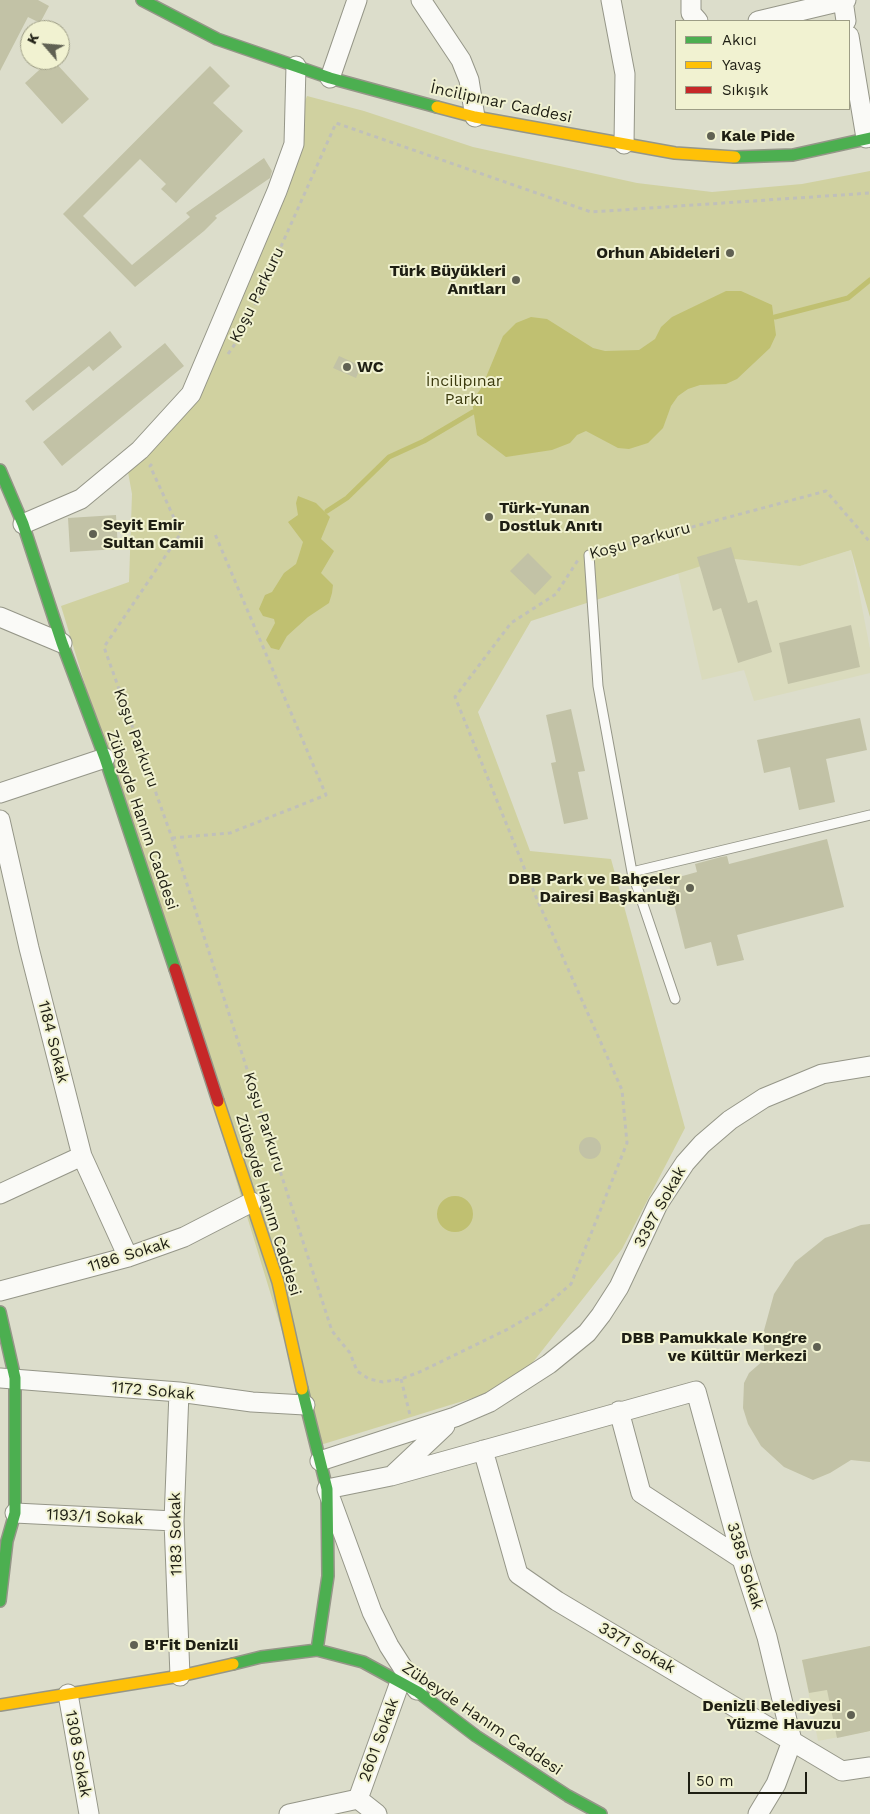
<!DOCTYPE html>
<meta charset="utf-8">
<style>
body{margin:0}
#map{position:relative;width:870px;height:1814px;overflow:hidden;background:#dcddcb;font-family:"Work Sans",sans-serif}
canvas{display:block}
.legend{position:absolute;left:675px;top:20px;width:175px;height:90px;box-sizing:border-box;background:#f1f2d1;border:1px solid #9d9d85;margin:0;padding:6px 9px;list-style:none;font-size:15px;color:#1e1e13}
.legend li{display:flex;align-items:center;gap:10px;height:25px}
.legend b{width:25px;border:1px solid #9d9d85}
.north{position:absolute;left:20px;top:20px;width:50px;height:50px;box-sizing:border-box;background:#f1f2d1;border:1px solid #9d9d85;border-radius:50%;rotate:297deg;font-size:14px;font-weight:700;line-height:20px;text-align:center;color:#1e1e13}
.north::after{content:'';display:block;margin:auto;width:18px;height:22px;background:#606153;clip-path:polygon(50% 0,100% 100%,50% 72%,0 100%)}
.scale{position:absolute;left:688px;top:1772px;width:119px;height:22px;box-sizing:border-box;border:2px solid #1e1e13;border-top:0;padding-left:6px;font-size:15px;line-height:18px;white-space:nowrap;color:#1e1e13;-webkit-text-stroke:4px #f1f2d1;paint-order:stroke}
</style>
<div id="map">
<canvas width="870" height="1814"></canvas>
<ul class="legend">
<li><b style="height:6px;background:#4caf50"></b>Akıcı</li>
<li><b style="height:6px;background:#ffc107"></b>Yavaş</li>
<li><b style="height:6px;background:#c62828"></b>Sıkışık</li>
</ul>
<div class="north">K</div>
<div class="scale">50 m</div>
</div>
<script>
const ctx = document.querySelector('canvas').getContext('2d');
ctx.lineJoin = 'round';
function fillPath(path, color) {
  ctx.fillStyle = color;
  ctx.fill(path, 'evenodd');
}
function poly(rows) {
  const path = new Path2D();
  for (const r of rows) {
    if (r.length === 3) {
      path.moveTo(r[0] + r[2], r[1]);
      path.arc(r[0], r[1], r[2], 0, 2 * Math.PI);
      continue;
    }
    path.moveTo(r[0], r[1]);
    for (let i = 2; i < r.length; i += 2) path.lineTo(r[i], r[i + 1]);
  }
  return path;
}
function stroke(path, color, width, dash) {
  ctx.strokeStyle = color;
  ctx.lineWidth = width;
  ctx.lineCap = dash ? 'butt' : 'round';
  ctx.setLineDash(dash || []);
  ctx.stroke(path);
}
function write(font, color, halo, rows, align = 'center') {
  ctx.font = font + ' "Work Sans",sans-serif';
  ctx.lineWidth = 4;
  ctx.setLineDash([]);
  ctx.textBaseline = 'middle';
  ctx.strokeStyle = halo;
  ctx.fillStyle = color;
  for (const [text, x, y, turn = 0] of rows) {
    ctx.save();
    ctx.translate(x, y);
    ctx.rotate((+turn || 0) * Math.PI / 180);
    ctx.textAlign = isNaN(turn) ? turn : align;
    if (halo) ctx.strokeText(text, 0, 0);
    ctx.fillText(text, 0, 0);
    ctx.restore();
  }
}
fillPath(poly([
 [851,550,870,649,870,673,754,701,744,670,702,680,678,573,726,557,800,566],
 [870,1646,870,1731,818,1741,802,1660]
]), '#dadbbd');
fillPath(poly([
 [307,96,364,111,473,147,637,183,712,192,802,184,870,171,870,617,851,550,800,566,726,558,531,621,478,712,530,851,611,859,685,1128,622,1249,515,1385,317,1446,61,606,129,582,132,494,128,472,194,403,288,191,293,132]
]), '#d0d1a0');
fillPath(poly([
 [726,291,741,291,772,305,776,335,770,348,737,379,726,384,700,385,688,389,678,396,671,406,663,428,648,443,629,449,618,448,586,431,577,435,570,443,552,450,506,457,477,435,472,401,482,387,503,336,516,323,531,317,547,319,593,348,605,351,639,350,655,339,661,327,672,317],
 [298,496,316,503,330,517,321,539,334,551,321,573,333,585,332,593,329,603,308,617,287,636,279,650,271,648,266,640,275,623,274,619,263,616,259,609,265,595,272,592,284,573,296,564,299,555,303,542,288,522,298,515,296,503],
 [455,1214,18]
]), '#c0c071');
stroke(poly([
 [775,317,848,298,870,280],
 [327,511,347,498,389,457,424,441,473,412]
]), '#c0c071', 5);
fillPath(poly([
 [0,0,38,0,49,6,40,23,28,17,0,71],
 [50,60,53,60,89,99,62,124,25,83],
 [210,66,230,86,213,103,243,131,176,203,161,189,166,184,140,159,83,216,132,265,190,217,186,213,264,158,272,171,270,178,215,216,217,218,204,231,135,287,63,214],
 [110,331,122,347,93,371,89,366,33,411,25,401],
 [165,343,184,366,62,466,43,442],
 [339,356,361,366,356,378,333,368],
 [116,515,118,549,70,552,68,518],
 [731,547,748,603,757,600,772,652,738,663,721,608,713,611,697,557],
 [528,553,552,577,535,595,510,571],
 [851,625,860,667,788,684,779,643],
 [571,709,585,771,578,772,588,819,564,824,551,763,556,762,546,715],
 [860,718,867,750,826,759,835,802,799,810,790,767,764,773,757,740],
 [827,839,844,907,737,935,744,960,717,966,711,942,685,949,668,880,697,872,695,864,721,857,727,856,729,864],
 [590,1148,11],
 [870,1224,870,1462,851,1460,830,1473,813,1480,784,1467,761,1446,748,1424,743,1408,744,1383,749,1373,765,1359,763,1334,774,1294,795,1262,825,1238,861,1225],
 [870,1646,870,1731,837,1738,827,1690,809,1693,802,1660]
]), '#c2c2a6');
const lane = poly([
 [589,555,598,686,632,872],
 [675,999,632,872,870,815]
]);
const street = poly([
 [421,0,461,60,469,80,475,117],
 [611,0,625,74,624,144],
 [691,0,691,13,698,21],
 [843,0,846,21],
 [758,21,846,0],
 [849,36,866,138],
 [330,78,357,0],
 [23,524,81,499,140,450,191,394,277,191,294,144,296,66],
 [0,617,62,643],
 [0,793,105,758],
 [0,820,29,948,82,1156,128,1257],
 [0,1194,82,1156],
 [0,1291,128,1257,184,1237,252,1202],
 [0,1378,179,1392,252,1402,305,1405],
 [179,1392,174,1521,180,1676],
 [619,1411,641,1493,742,1559],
 [483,1450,518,1574,557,1601,842,1771,870,1767],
 [320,1461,455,1417,490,1402,549,1364,587,1333,601,1315,619,1287,658,1204,685,1163,702,1144,730,1120,764,1098,822,1074,870,1066],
 [394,1474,445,1426],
 [15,1513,174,1521],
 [417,1690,389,1646,372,1612,327,1489,391,1476,696,1391,742,1559,767,1637,792,1741],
 [68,1694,89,1814],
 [358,1799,400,1682],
 [289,1814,358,1799,377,1814],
 [758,1814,776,1784,792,1741]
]);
const fast = poly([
 [142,0,217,39,330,78,437,107],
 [735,157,793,155,870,138],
 [0,470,23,524,62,643,105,758,175,969],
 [0,1312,15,1378,15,1513,7,1541,0,1601],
 [302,1389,327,1489,328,1576,317,1650],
 [233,1664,261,1657,317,1650,363,1662,418,1692,476,1736,568,1796,601,1814]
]);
const slow = poly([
 [437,107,475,117,675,153,735,157],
 [218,1101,278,1282,302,1389],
 [0,1705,180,1676,233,1664]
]);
const jam = poly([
 [175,969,218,1101]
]);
stroke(lane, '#959688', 11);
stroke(street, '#959688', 21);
stroke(fast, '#959688', 14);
stroke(slow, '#959688', 14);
stroke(jam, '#959688', 14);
stroke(poly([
 [228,354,242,334,336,123,591,212,870,193],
 [152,464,150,466,181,533,104,647,172,838,332,1331,350,1353,357,1371,369,1379,383,1382,401,1379,422,1371,508,1329,542,1309,571,1284,627,1143,622,1090,536,897,455,697,511,623,556,594,578,560],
 [599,552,826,491,870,542],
 [172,838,230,833,326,795,215,534],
 [401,1379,410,1415]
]), '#c0c0ba', 3, [4, 4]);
stroke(lane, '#fafaf7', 9);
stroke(street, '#fafaf7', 19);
stroke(fast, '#4caf50', 11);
stroke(slow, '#ffc107', 11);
stroke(jam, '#c62828', 11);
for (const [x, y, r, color] of [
 [711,136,5,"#606153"],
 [730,253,5,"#606153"],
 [516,280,5,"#606153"],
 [347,367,5,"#606153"],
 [489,517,5,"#606153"],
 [93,534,5,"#606153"],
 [690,888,5,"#606153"],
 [817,1347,5,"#606153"],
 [134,1645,5,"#606153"],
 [851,1715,5,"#606153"]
]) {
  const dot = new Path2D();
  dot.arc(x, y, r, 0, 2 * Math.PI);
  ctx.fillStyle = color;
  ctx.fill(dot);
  stroke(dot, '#f1f2d1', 2);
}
write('16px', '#1e1e13', '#f1f2d1', [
 ["İncilipınar Caddesi",501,103,12],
 ["Koşu Parkuru",257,295,-64],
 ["Koşu Parkuru",640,541,-15],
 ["Koşu Parkuru",136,738,70],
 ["Zübeyde Hanım Caddesi",142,820,71],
 ["1184 Sokak",53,1042,76],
 ["Koşu Parkuru",264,1122,72],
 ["Zübeyde Hanım Caddesi",268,1205,73],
 ["3397 Sokak",660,1207,-61],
 ["1186 Sokak",129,1255,-17],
 ["1172 Sokak",153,1391,5],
 ["1193/1 Sokak",95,1517,3],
 ["1183 Sokak",176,1534,-91],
 ["3385 Sokak",745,1566,73],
 ["3371 Sokak",637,1648,30],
 ["Zübeyde Hanım Caddesi",482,1719,34],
 ["2601 Sokak",379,1740,-70],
 ["1308 Sokak",78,1754,80]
]);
write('bold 16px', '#1e1e13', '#f1f2d1', [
 ["Kale Pide",721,136],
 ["Orhun Abideleri",720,253,"right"],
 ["Türk Büyükleri",506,271,"right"],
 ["Anıtları",506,289,"right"],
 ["WC",357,367],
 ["Türk-Yunan",499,508],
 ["Dostluk Anıtı",499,526],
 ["Seyit Emir",103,525],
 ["Sultan Camii",103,543],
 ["DBB Park ve Bahçeler",680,879,"right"],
 ["Dairesi Başkanlığı",680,897,"right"],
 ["DBB Pamukkale Kongre",807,1338,"right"],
 ["ve Kültür Merkezi",807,1356,"right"],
 ["B'Fit Denizli",144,1645],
 ["Denizli Belediyesi",841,1706,"right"],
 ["Yüzme Havuzu",841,1724,"right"]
], 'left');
write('16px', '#3b3a0e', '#f1f2d1', [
 ["İncilipınar",464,381],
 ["Parkı",464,399]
]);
</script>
